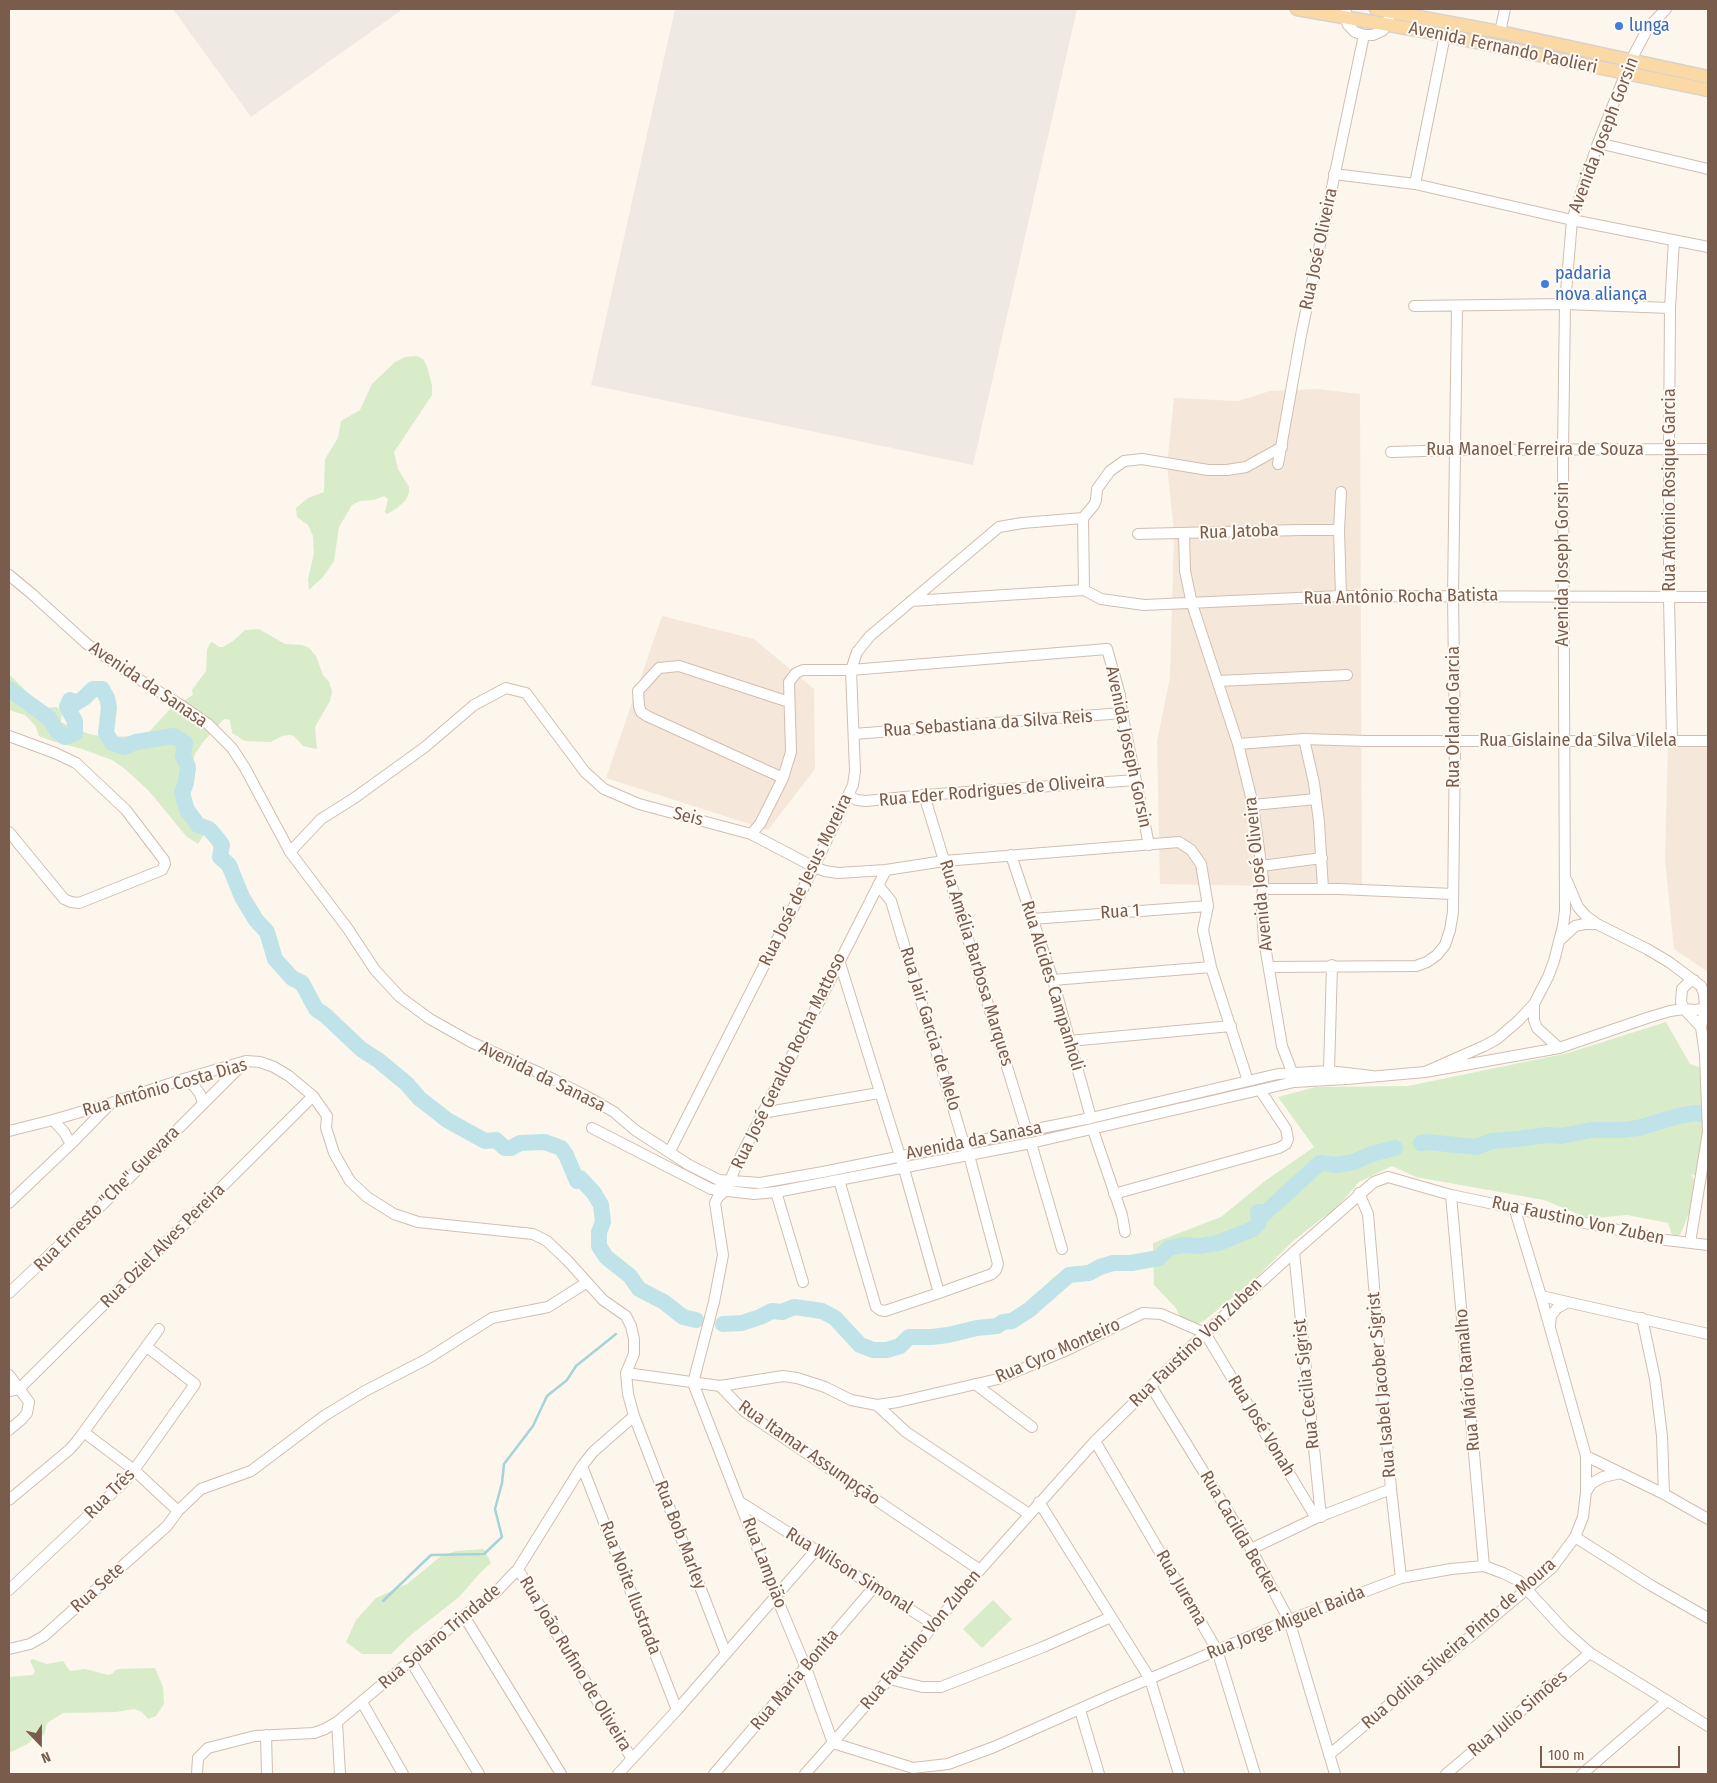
<!DOCTYPE html>
<meta charset="utf-8">
<style>
body{margin:0}
#map{position:relative;width:1717px;height:1783px;overflow:hidden;background:#fdf6ec;font-family:"Fira Sans Condensed",sans-serif}
canvas{display:block}
.frame{position:absolute;inset:0;border:10px solid #7a5c4d;pointer-events:none}
.north{position:absolute;left:15px;top:1718px;width:50px;height:50px;-webkit-text-stroke:4px #fffaf3;paint-order:stroke;rotate:158deg;font-size:14px;font-weight:700;line-height:20px;text-align:center;color:#7a5c4d}
.north::after{content:'';display:block;margin:auto;width:18px;height:22px;background:#7a5c4d;clip-path:polygon(50% 0,100% 100%,50% 72%,0 100%)}
.scale{position:absolute;left:1540px;top:1746px;width:140px;height:22px;box-sizing:border-box;border:2px solid #7a5c4d;border-top:0;padding-left:6px;font-size:15px;line-height:18px;white-space:nowrap;color:#7a5c4d;-webkit-text-stroke:4px #fffaf3;paint-order:stroke}
</style>
<div id="map">
<canvas width="1717" height="1783"></canvas>
<div class="frame"></div>
<div class="north">N</div>
<div class="scale">100 m</div>
</div>
<script>
const ctx = document.querySelector('canvas').getContext('2d');
ctx.lineJoin = 'round';
function fillPath(path, color) {
  ctx.fillStyle = color;
  ctx.fill(path, 'evenodd');
}
function poly(rows) {
  const path = new Path2D();
  for (const r of rows) {
    path.moveTo(r[0], r[1]);
    for (let i = 2; i < r.length; i += 2) path.lineTo(r[i], r[i + 1]);
  }
  return path;
}
function stroke(path, color, width, dash) {
  ctx.strokeStyle = color;
  ctx.lineWidth = width;
  ctx.lineCap = dash ? 'butt' : 'round';
  ctx.setLineDash(dash || []);
  ctx.stroke(path);
}
function write(font, color, halo, rows, align = 'center') {
  ctx.font = font + ' "Fira Sans Condensed",sans-serif';
  ctx.lineWidth = 4;
  ctx.setLineDash([]);
  ctx.textBaseline = 'middle';
  ctx.strokeStyle = halo;
  ctx.fillStyle = color;
  for (const [text, x, y, turn = 0] of rows) {
    ctx.save();
    ctx.translate(x, y);
    ctx.rotate((+turn || 0) * Math.PI / 180);
    ctx.textAlign = isNaN(turn) ? turn : align;
    if (halo) ctx.strokeText(text, 0, 0);
    ctx.fillText(text, 0, 0);
    ctx.restore();
  }
}
fillPath(poly([
 [1317,389,1360,394,1362,888,1160,884,1157,741,1170,678,1174,532,1167,465,1174,398,1238,401,1270,391],
 [662,616,754,639,814,689,815,769,768,830,606,778],
 [1668,743,1708,744,1708,972,1674,949,1665,859]
]), '#f5e8da');
fillPath(poly([
 [173,9,403,9,251,117],
 [675,9,1077,9,973,465,591,385]
]), '#efe9e4');
fillPath(poly([
 [417,356,423,359,427,366,432,386,432,395,394,452,398,469,409,487,409,493,405,501,397,508,387,514,385,512,388,499,384,496,374,500,360,501,352,505,339,527,334,561,323,577,309,590,308,579,314,553,313,536,308,525,297,517,296,508,308,498,324,492,325,459,338,438,341,421,360,410,372,384,395,362,405,357],
 [259,629,285,644,302,645,309,648,316,656,323,675,329,682,332,691,330,701,315,727,317,749,303,746,294,736,290,735,282,736,271,742,245,741,232,733,230,720,224,719,203,742,195,754,187,786,192,803,201,817,206,831,198,844,186,836,149,791,125,769,112,760,82,749,52,741,39,736,35,725,25,715,9,710,9,674,43,708,57,707,62,713,61,722,89,734,106,737,136,736,150,731,170,709,193,695,192,690,206,671,207,650,210,643,212,642,219,647,223,647,233,641,245,630],
 [1666,1022,1690,1064,1708,1070,1708,1180,1691,1174,1695,1182,1690,1211,1681,1233,1674,1241,1668,1223,1627,1215,1596,1218,1585,1217,1544,1200,1416,1177,1392,1166,1359,1182,1333,1212,1325,1216,1293,1241,1254,1280,1205,1320,1192,1328,1181,1318,1175,1307,1154,1285,1153,1243,1221,1217,1265,1181,1314,1147,1278,1097,1316,1087,1408,1086,1568,1053],
 [484,1549,491,1563,481,1572,459,1597,412,1634,391,1654,362,1654,346,1642,356,1620,376,1598,407,1584,441,1556,456,1551],
 [993,1600,1012,1619,982,1648,963,1629],
 [32,1659,47,1664,63,1661,70,1671,85,1669,108,1675,112,1674,116,1670,119,1669,155,1668,163,1687,164,1704,156,1716,148,1719,142,1712,134,1709,116,1712,63,1713,47,1723,44,1735,34,1737,29,1743,9,1753,9,1677,33,1675,35,1671,30,1661]
]), '#d8ecc9');
stroke(poly([
 [383,1601,431,1555,484,1554,502,1537,495,1509,502,1483,504,1464,533,1426,547,1396,567,1380,576,1366,616,1334]
]), '#a5d3da', 2.5);
stroke(poly([
 [9,689,49,718,57,731,65,737,75,733,75,721,67,707,70,700,76,703,84,698,93,689,102,689,107,698,109,707,106,733,112,743,124,747,136,742,174,736,185,743,183,756,188,767,186,783,182,793,187,810,198,825,209,829,217,838,222,845,220,857,229,865,242,897,256,920,267,932,275,959,292,978,302,983,316,1009,325,1015,361,1049,378,1060,407,1084,419,1098,447,1120,485,1141,496,1140,505,1148,511,1148,520,1143,545,1142,561,1148,566,1155,577,1181,580,1178,594,1193,601,1205,603,1222,599,1232,599,1246,606,1257,630,1276,639,1289,664,1302,683,1317,696,1320],
 [1421,1143,1427,1142,1476,1147,1492,1141,1517,1139,1547,1135,1561,1136,1591,1130,1621,1130,1638,1128,1678,1116,1696,1113,1702,1114],
 [723,1324,742,1323,760,1317,772,1311,782,1312,794,1307,809,1309,822,1311,835,1318,860,1345,873,1350,887,1350,900,1346,909,1337,932,1337,948,1335,977,1328,997,1326,1003,1322,1012,1321,1029,1310,1069,1275,1089,1273,1100,1267,1113,1263,1131,1263,1159,1258,1169,1248,1183,1245,1200,1246,1218,1243,1253,1229,1259,1222,1258,1212,1265,1213,1320,1163,1336,1165,1354,1162,1371,1154,1395,1148]
]), '#bfe3e8', 16);
const minor = poly([
 [1346,9,1345,17,1348,25,1355,32,1364,35,1373,35,1382,31,1388,24,1390,9],
 [1500,32,1505,9],
 [1598,143,1708,169],
 [1334,174,1415,184,1572,220,1708,247],
 [1415,184,1445,35],
 [1414,306,1565,304,1670,308],
 [1282,447,1246,467,1227,470,1208,470,1142,459,1124,461,1110,471,1097,489,1096,500,1094,505,1083,518,1084,590,1101,599,1144,605,1341,596,1708,597],
 [1391,452,1456,450,1708,449],
 [1278,464,1301,335,1364,35],
 [1341,492,1339,530,1341,596],
 [1138,534,1301,530,1339,530],
 [1184,534,1185,571,1192,604,1238,744,1253,805,1263,879,1262,911,1264,940,1282,1046,1292,1072],
 [9,575,32,594,87,644,132,675,179,704,208,724,232,748,245,768,290,852,348,929,375,970,400,997,430,1019,471,1042,553,1079,586,1096,614,1112,635,1130,689,1165,719,1180,760,1183,823,1172,1091,1118,1278,1074,1329,1071,1372,1076],
 [911,601,1084,590],
 [1218,681,1347,675],
 [854,734,1122,713],
 [9,736,55,753,76,763,126,810,164,860,165,864,162,870,79,903,71,902,64,899,9,832],
 [1304,739,1314,783,1319,822,1323,889],
 [1672,741,1669,598,1669,449,1670,308,1674,240],
 [1238,744,1304,739,1367,741,1708,741],
 [783,778,647,716,641,712,639,706,638,691,659,668,679,666,789,702],
 [924,795,1027,1132],
 [849,796,857,800,866,801,924,795,1136,780],
 [1253,805,1316,799],
 [751,834,760,824,783,778,791,752,789,682,796,673,803,670,851,670,1107,649,1120,695,1122,713,1149,845],
 [290,852,321,819,353,799,425,747,474,705,506,688,526,693,585,772,604,789,639,804,751,834,814,867,825,871,838,873,886,870,944,861,1179,842,1191,850,1201,864,1208,906,1203,930,1211,967,1248,1081],
 [1011,855,1053,980,1091,1118],
 [1261,866,1322,858],
 [1567,881,1578,907,1586,916,1597,924,1647,949,1669,962,1701,986,1704,994,1705,1008,1701,1027,1705,1055,1708,1132,1690,1243],
 [1263,889,1339,889,1453,894],
 [1032,919,1208,906],
 [1559,941,1575,926,1585,924,1596,924],
 [839,960,904,1169,939,1293],
 [1270,967,1416,966,1427,962,1437,955,1445,945,1450,930,1453,912,1455,741,1453,596,1457,306],
 [1053,980,1211,967],
 [1694,980,1689,982,1682,989,1681,1002,1684,1009,1701,1027],
 [1534,1004,1534,1020,1537,1028,1559,1048],
 [1069,1041,1231,1026],
 [1329,1071,1332,965],
 [1425,1072,1484,1046,1497,1039,1518,1021,1534,1004,1548,977,1554,961,1563,926,1565,911,1563,450,1565,304,1572,220,1598,143,1631,60,1648,28,1666,9],
 [184,1079,194,1086,200,1094,203,1103],
 [762,1113,879,1093],
 [53,1120,64,1132,71,1144],
 [592,1128,711,1189,754,1194,776,1192,1031,1143,1294,1082,1346,1079,1425,1072,1559,1048,1647,1018,1670,1011,1684,1009,1695,1010,1708,1008],
 [1093,1130,1122,1215,1125,1232],
 [9,1131,53,1120,111,1103,184,1079,246,1061,260,1062,274,1067,289,1076,313,1096,327,1116,326,1128,329,1137,334,1153,350,1181,367,1197,394,1214,418,1222,533,1234,547,1241,567,1260,603,1300,626,1316,631,1326,634,1339,634,1354,626,1373,628,1394,634,1416,726,1654],
 [1031,1143,1062,1249],
 [670,1151,814,867,853,785,855,771,851,670,857,652,870,636,999,527,1022,523,1083,518],
 [839,1180,876,1307,880,1310,885,1311,939,1293,992,1274,996,1270,998,1264,969,1155,964,1144,891,901,878,885],
 [776,1192,803,1282],
 [1359,1193,1368,1214,1391,1489,1401,1578],
 [1114,1194,1279,1148,1286,1144,1288,1139,1286,1129,1260,1090],
 [1451,1195,1484,1566],
 [9,1203,71,1144,110,1104],
 [1294,1252,1321,1517],
 [9,1293,103,1204,245,1062],
 [1541,1296,1708,1334],
 [1642,1318,1655,1379,1662,1436,1664,1494],
 [1550,1325,1551,1316,1557,1308,1568,1302],
 [626,1373,720,1386,744,1411,980,1570],
 [9,1375,29,1402,27,1413,22,1419,9,1430],
 [975,1384,1032,1427],
 [720,1386,783,1376,797,1378,825,1387,851,1400,877,1405,906,1432,1029,1514],
 [1151,1386,1251,1549,1289,1620,1335,1774],
 [9,1391,19,1389,313,1096],
 [877,1405,898,1402,998,1379,1065,1351,1143,1313,1161,1314,1205,1333,1316,1518],
 [85,1433,134,1470,178,1511],
 [1095,1441,1217,1650,1255,1774],
 [1586,1456,1664,1494,1708,1519],
 [582,1466,677,1710],
 [1586,1492,1592,1483,1603,1477,1621,1473],
 [9,1500,69,1450,77,1441,159,1329],
 [740,1502,933,1624],
 [1039,1502,1150,1679,1179,1774],
 [1575,1537,1652,1586,1708,1618],
 [1251,1549,1316,1518,1391,1489],
 [518,1569,632,1759],
 [9,1590,124,1482,134,1470,195,1384,147,1347],
 [464,1616,561,1774],
 [9,1649,30,1644,44,1636,167,1526,178,1511,201,1489,251,1471,324,1416,365,1391,427,1359,492,1318,548,1307,586,1283],
 [410,1660,479,1774],
 [889,1679,922,1687,941,1687,1043,1647,1111,1617],
 [362,1702,403,1774],
 [1080,1710,1099,1774],
 [337,1722,340,1774],
 [266,1735,267,1774],
 [833,1743,913,1768,948,1764,994,1747,1111,1695,1289,1620,1401,1578,1451,1569,1484,1566,1503,1573,1519,1581,1565,1631,1590,1653,1708,1726],
 [833,1743,806,1668,776,1596,693,1383,714,1302,723,1255,715,1203,718,1197,724,1192,730,1180,740,1158,886,870],
 [1329,1755,1552,1568,1575,1537,1583,1517,1586,1492,1586,1456,1541,1296,1514,1207],
 [197,1774,198,1758,208,1748,255,1736,314,1733,325,1729,337,1722,464,1616,496,1592,518,1569,582,1466,593,1452,634,1416],
 [618,1774,677,1710,816,1550],
 [714,1774,875,1586],
 [805,1774,889,1679,980,1570,1095,1441,1205,1333,1294,1252,1374,1182,1388,1177,1451,1195,1666,1240,1708,1245],
 [1446,1774,1590,1653],
 [1582,1774,1667,1701]
]);
const major = poly([
 [1297,9,1418,30,1708,90],
 [1376,9,1500,32,1708,77]
]);
stroke(minor, '#d1beb0', 12);
stroke(major, '#dad1cd', 15);
stroke(minor, '#fff', 10);
stroke(major, '#fbd9a5', 12);
for (const [x, y, r, color] of [
 [1619,26,5,"#3f7fe0"],
 [1545,284,5,"#3f7fe0"]
]) {
  const dot = new Path2D();
  dot.arc(x, y, r, 0, 2 * Math.PI);
  ctx.fillStyle = color;
  ctx.fill(dot);
  stroke(dot, '#fffaf3', 2);
}
write('18px', '#366cbe', '#fffaf3', [
 ["lunga",1629,26],
 ["padaria",1555,274],
 ["nova aliança",1555,295]
], 'left');
write('18px', '#7a5c4d', '#fffaf3', [
 ["Avenida Fernando Paolieri",1503,48,12],
 ["Avenida Joseph Gorsin",1604,135,-69],
 ["Rua José Oliveira",1319,249,-78],
 ["Rua Manoel Ferreira de Souza",1535,450],
 ["Rua Antonio Rosique Garcia",1670,490,-90],
 ["Rua Jatoba",1239,532,-2],
 ["Avenida Joseph Gorsin",1563,564,-90],
 ["Rua Antônio Rocha Batista",1401,597,-1],
 ["Avenida da Sanasa",148,685,34],
 ["Rua Orlando Garcia",1454,717,-90],
 ["Rua Sebastiana da Silva Reis",988,724,-4],
 ["Rua Gislaine da Silva Vilela",1578,741],
 ["Avenida Joseph Gorsin",1128,747,78],
 ["Rua Eder Rodrigues de Oliveira",992,791,-5],
 ["Seis",688,817,14],
 ["Avenida José Oliveira",1259,874,-96],
 ["Rua José de Jesus Moreira",806,880,-64],
 ["Rua 1",1120,912,-4],
 ["Rua Amélia Barbosa Marques",976,963,73],
 ["Rua Alcides Campanholi",1052,986,73],
 ["Rua Jair Garcia de Melo",930,1029,73],
 ["Rua José Geraldo Rocha Mattoso",789,1061,-64],
 ["Avenida da Sanasa",542,1077,26],
 ["Rua Antônio Costa Dias",165,1088,-16],
 ["Avenida da Sanasa",974,1141,-11],
 ["Rua Ernesto \"Che\" Guevara",107,1199,-45],
 ["Rua Faustino Von Zuben",1578,1221,12],
 ["Rua Oziel Alves Pereira",163,1246,-45],
 ["Rua Faustino Von Zuben",1196,1343,-44],
 ["Rua Cyro Monteiro",1058,1351,-24],
 ["Rua Mário Ramalho",1468,1380,-95],
 ["Rua Cecilia Sigrist",1307,1384,-96],
 ["Rua Isabel Jacober Sigrist",1382,1385,-95],
 ["Rua José Vonah",1261,1426,59],
 ["Rua Itamar Assumpção",809,1453,35],
 ["Rua Três",110,1494,-45],
 ["Rua Cacilda Becker",1239,1533,60],
 ["Rua Bob Marley",680,1535,69],
 ["Rua Lampião",764,1563,69],
 ["Rua Wilson Simonal",849,1571,32],
 ["Rua Sete",98,1588,-42],
 ["Rua Noite Ilustrada",630,1588,69],
 ["Rua Jurema",1181,1588,60],
 ["Rua Jorge Miguel Baida",1286,1623,-22],
 ["Rua Solano Trindade",440,1637,-40],
 ["Rua Faustino Von Zuben",921,1640,-50],
 ["Rua Odilia Silveira Pinto de Moura",1459,1644,-41],
 ["Rua João Rufino de Oliveira",575,1664,59],
 ["Rua Maria Bonita",795,1680,-50],
 ["Rua Julio Simões",1518,1714,-40]
]);
</script>
